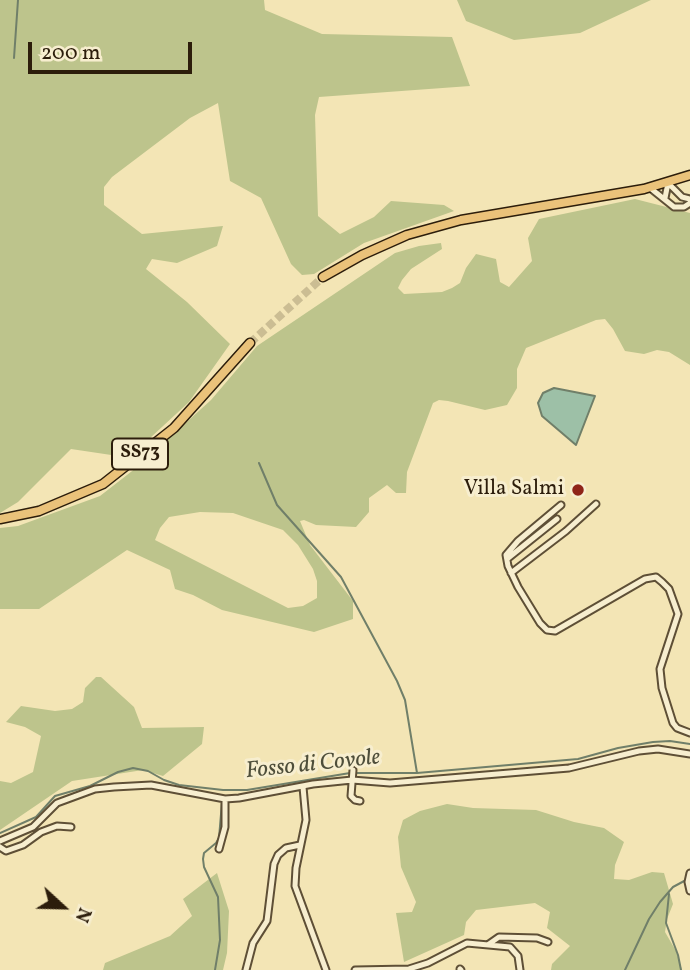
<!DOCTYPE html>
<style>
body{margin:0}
#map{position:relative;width:690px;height:970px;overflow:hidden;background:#f3e5b5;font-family:Vollkorn,serif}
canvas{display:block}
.north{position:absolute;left:28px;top:872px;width:70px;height:70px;-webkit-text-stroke:5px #f7eecf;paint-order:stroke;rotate:112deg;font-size:19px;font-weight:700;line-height:28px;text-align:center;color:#2c1d0b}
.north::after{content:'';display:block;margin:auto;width:24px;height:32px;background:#2c1d0b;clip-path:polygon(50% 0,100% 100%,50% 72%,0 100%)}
.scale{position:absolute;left:28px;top:42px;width:164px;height:32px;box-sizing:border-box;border:4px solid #2c1d0b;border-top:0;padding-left:9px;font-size:21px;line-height:24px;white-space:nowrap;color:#2c1d0b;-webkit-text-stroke:5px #f7eecf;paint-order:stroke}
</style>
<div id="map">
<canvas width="690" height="970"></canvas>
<div class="north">N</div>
<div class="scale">200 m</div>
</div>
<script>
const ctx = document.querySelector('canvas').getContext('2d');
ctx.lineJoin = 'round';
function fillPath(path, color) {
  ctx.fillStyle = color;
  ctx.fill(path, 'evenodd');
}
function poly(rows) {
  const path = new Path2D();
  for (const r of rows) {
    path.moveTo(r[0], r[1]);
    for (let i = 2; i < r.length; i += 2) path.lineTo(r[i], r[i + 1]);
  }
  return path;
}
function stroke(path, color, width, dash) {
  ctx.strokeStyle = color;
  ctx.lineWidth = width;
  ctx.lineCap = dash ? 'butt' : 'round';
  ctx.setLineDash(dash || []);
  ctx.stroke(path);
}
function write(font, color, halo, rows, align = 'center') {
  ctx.font = font + ' Vollkorn,serif';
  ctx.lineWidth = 6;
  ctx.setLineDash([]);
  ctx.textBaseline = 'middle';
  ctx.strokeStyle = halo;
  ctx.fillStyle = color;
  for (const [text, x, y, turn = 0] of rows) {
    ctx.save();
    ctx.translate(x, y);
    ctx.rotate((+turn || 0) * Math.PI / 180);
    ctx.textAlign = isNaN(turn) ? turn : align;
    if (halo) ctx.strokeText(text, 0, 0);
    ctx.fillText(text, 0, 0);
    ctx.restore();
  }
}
fillPath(poly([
 [0,0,264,0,265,10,322,34,452,37,470,86,319,97,315,115,318,216,340,234,374,217,391,201,444,205,454,211,364,243,314,274,302,275,291,264,261,198,230,181,218,103,190,118,112,177,104,187,104,205,142,234,223,226,217,246,177,263,152,259,146,269,187,302,230,344,189,402,136,451,118,456,71,449,18,502,0,513],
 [457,0,651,0,580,33,514,40,466,21],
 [635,199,690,213,690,365,669,352,657,350,644,354,625,351,613,329,605,319,596,320,526,348,517,369,517,388,507,405,485,410,448,401,439,400,433,403,407,472,406,493,396,493,387,485,369,498,369,512,356,527,316,525,304,520,300,521,310,545,353,601,353,619,314,632,222,610,193,595,175,589,170,570,127,550,39,609,0,609,0,528,18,526,100,496,136,468,211,400,257,346,395,253,419,246,441,243,442,249,411,269,402,280,398,288,404,294,442,292,452,288,460,283,466,268,476,254,496,259,500,282,509,287,532,261,528,238,539,219],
 [200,512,233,513,283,530,298,545,313,569,317,581,317,598,303,606,288,608,155,540,160,528,169,517],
 [96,677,101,677,134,707,142,728,204,727,202,744,163,776,143,770,72,781,0,830,0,781,11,783,33,772,41,736,25,727,6,722,21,706,55,711,72,709,83,702,85,688],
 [447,804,473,808,536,810,574,822,604,828,624,842,615,865,614,879,629,880,652,872,664,873,673,904,667,919,665,932,676,951,682,970,551,970,552,964,570,946,547,928,550,912,535,903,476,910,466,922,464,935,404,962,396,913,412,912,416,902,401,867,398,837,403,820,420,811],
 [217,873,229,911,227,953,223,970,103,970,105,963,170,936,192,916,183,899]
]), '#bdc48c');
const water = poly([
 [554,388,595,396,576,445,542,416,538,403,543,393,554,388]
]);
fillPath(water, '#9dc0a7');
stroke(water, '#707f69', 2);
stroke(poly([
 [14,58,18,0],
 [259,463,277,505,341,577,397,681,405,700,417,773],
 [355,773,417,773,578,759,618,748,653,742,670,741,690,744],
 [0,833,36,817,55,796,90,786,118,772,133,768,148,771,164,780,179,785,223,790,247,790,350,773],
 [669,894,666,923,678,955,681,970],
 [215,970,220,940,218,897,204,867,203,859,204,853,216,843,219,838,222,802],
 [625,970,649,919,660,902,673,887,686,880]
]), '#707f69', 2);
stroke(poly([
 [250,343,323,277]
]), '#cbbd93', 8, [8, 4]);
const minor = poly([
 [649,187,674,207,684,207,690,203],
 [665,198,668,183,682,197,690,199],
 [561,505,518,541,506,555,508,566,518,587,540,623,547,630,555,631,645,579,656,577,662,582,669,589,678,614,660,669,662,688,673,723,677,728,690,733],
 [507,559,557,519],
 [511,573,566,531,596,504],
 [353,770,351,796,355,800,360,801],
 [303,787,306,820,296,868,295,886,326,970],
 [0,841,33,827,57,803,95,789,114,787,151,785,225,799,239,798,313,784,352,780,390,783,569,768,639,751,658,749,690,754],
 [0,847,6,851,23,845,41,832,57,826,71,827],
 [219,849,225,827,225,799],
 [690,873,688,882,690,891],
 [489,944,499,937,537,938,548,942],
 [460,969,461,970],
 [246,970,253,943,267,921,274,864,278,855,286,848,300,845],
 [355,970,409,969,428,963,467,943,510,947,518,956,520,970]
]);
const primary = poly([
 [323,277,362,255,407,235,461,220,644,189,690,175],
 [0,519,39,511,103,484,174,428,250,343]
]);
stroke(minor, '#5e4f36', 9);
stroke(primary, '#2c1d0b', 11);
stroke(minor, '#f7eecf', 5);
stroke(primary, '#eac27a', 8);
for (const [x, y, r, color] of [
 [578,490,7,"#8f2418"]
]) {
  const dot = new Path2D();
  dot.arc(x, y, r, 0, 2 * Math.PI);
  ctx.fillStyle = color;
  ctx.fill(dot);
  stroke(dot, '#f7eecf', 2.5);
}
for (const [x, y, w] of [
 [140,454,56]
]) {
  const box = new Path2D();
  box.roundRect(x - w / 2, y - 15.5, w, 31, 5);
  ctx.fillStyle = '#f7eecf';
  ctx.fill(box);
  stroke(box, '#2c1d0b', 2);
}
write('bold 19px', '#2c1d0b', null, [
 ["SS73",140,454]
]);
write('21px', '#2c1d0b', '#f7eecf', [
 ["Villa Salmi",564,490]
], 'right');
write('italic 23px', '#4e4e3a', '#f7eecf', [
 ["Fosso di Covole",313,766,-6]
]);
</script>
